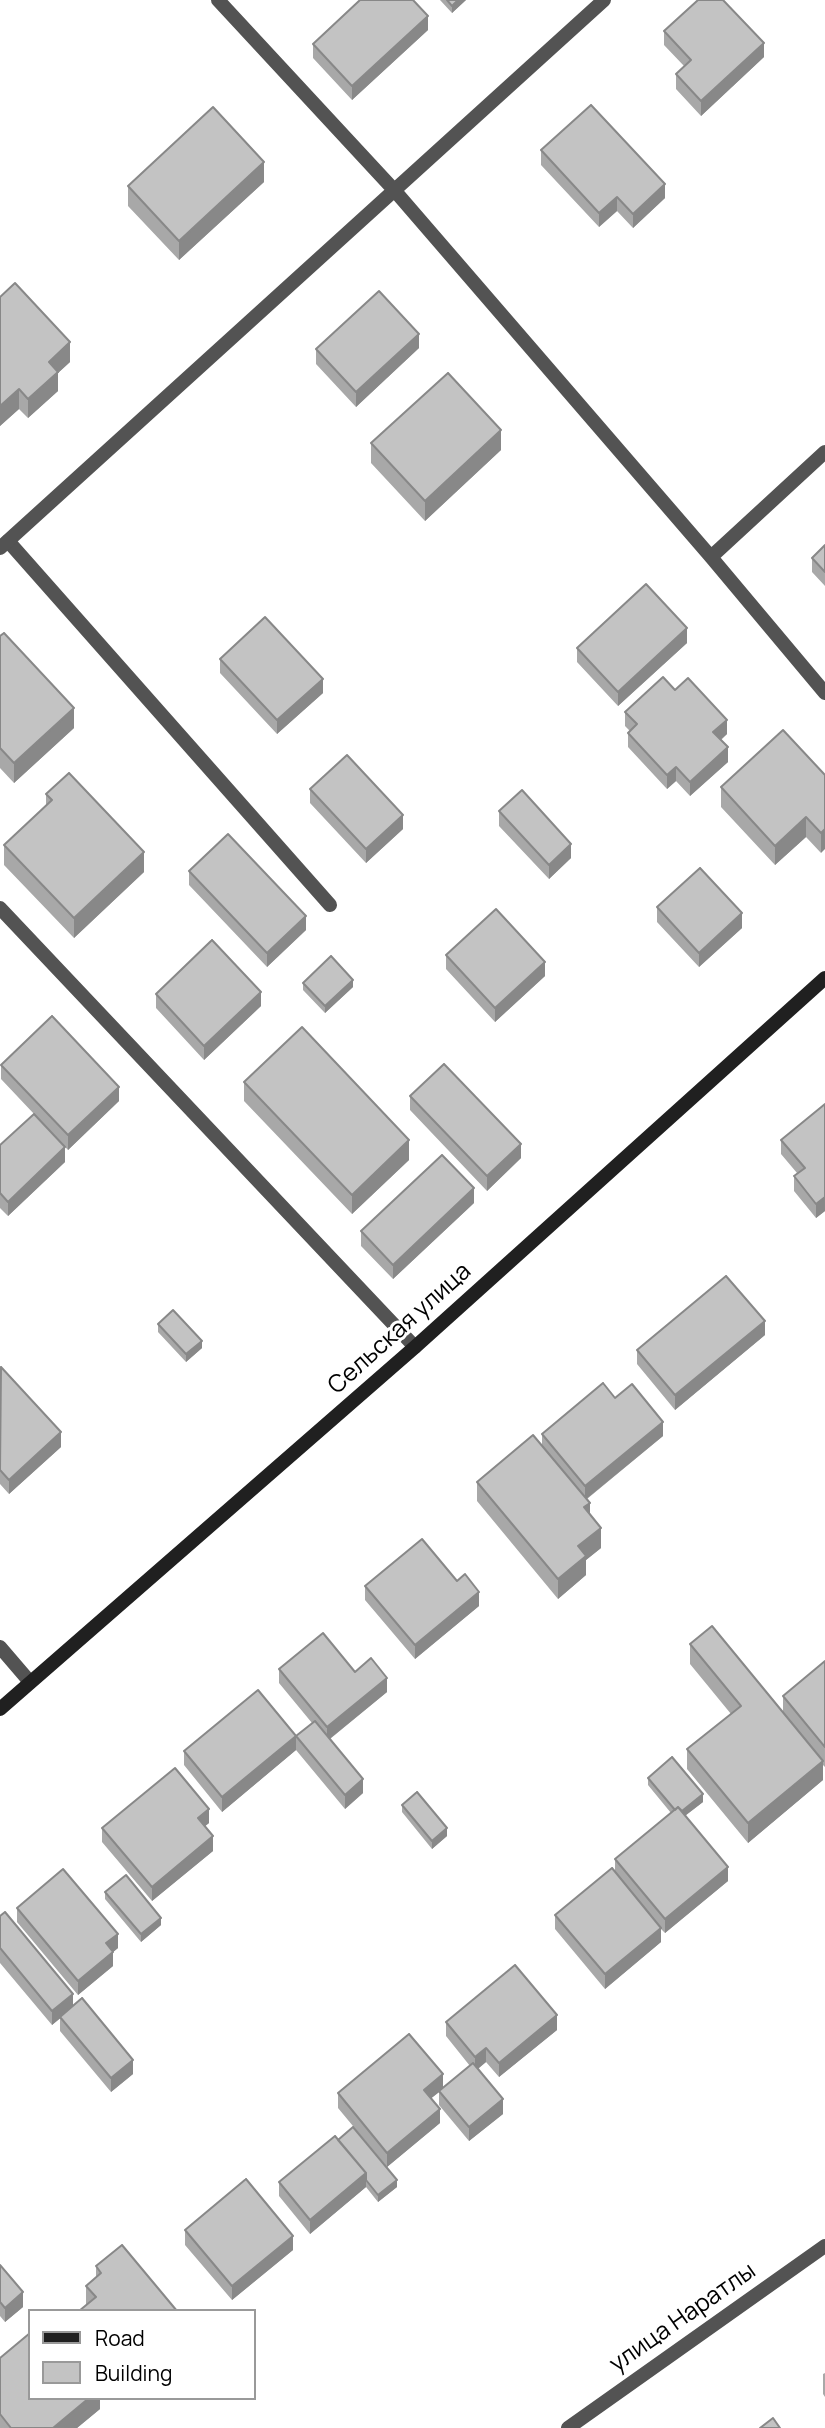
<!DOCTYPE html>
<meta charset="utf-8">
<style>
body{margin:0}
#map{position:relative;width:825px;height:2428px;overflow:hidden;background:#fff;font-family:Manrope,sans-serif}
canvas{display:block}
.legend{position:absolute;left:28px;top:2309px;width:228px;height:91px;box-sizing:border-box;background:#fff;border:2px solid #999;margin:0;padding:9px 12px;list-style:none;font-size:21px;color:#000}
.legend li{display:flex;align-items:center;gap:14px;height:35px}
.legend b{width:35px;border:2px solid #999}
</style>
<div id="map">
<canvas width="825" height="2428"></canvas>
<ul class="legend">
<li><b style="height:9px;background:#202020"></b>Road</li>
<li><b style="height:19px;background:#c3c3c3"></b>Building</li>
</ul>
</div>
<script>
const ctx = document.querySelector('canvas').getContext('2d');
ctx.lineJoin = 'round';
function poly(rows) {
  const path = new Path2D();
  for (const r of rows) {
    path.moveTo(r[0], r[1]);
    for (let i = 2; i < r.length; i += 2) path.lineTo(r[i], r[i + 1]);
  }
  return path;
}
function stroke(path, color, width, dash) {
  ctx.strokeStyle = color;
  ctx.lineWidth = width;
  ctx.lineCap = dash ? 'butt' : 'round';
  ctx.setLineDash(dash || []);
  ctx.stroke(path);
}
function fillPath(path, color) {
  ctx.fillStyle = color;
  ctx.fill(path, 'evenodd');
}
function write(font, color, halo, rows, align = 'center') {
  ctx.font = font + ' Manrope,sans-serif';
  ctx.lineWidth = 6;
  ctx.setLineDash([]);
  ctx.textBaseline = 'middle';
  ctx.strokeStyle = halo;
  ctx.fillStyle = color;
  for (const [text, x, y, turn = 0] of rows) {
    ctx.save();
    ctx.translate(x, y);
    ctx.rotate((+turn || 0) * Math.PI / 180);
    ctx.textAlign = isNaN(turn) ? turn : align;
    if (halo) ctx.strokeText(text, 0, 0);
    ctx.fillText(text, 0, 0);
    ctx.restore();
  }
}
stroke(poly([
 [8,541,330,905],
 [0,908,415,1347]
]), '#535353', 14);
stroke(poly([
 [218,0,395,191,711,557,825,693],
 [0,548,604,0],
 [711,557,825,452],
 [0,1647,30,1682],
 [568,2428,825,2246]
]), '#535353', 14);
stroke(poly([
 [0,1709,415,1347,825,978]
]), '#202020', 14);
fillPath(poly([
 [440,0,466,0,452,13],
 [428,30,352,100,313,58,313,44],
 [664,31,764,57,701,116,676,89,676,74,684,66,664,45],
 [541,150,665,198,633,228,617,211,599,227,541,165],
 [264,182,179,260,128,206,128,186],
 [0,297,70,362,58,373,58,391,28,418,19,409,0,426],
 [419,348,356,407,316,364,316,349],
 [371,443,501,450,425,521,371,463],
 [825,545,825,586,812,572,812,558],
 [0,636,74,728,14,783,0,768],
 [687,643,618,706,577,662,577,648],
 [220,659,323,693,277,734,220,673],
 [675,690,727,734,721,740,728,762,690,796,676,781,667,789,628,747,628,733,630,731,625,726,625,712],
 [825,775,821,853,806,837,775,865,721,807,721,787],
 [310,789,403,829,366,863,310,803],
 [46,794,144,872,74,938,4,865,4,845,46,806],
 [499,811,571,858,549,879,499,826],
 [189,871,306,930,267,967,189,885],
 [657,907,742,928,699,967,657,922],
 [446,955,545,976,495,1022,446,969],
 [303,983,353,987,325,1013,303,990],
 [156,994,261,1006,204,1060,156,1008],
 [1,1065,119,1101,68,1150,1,1079],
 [244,1082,409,1160,352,1214,244,1101],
 [410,1096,521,1158,487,1191,410,1110],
 [825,1104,825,1211,816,1218,794,1191,794,1176,797,1173,781,1154,781,1140],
 [0,1145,65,1162,8,1216,0,1208],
 [474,1203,393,1279,361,1246,361,1231],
 [158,1324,202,1348,186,1362,158,1332],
 [765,1335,675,1410,637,1364,637,1350],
 [0,1368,61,1447,9,1494,0,1484],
 [615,1398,663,1436,587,1499,590,1515,601,1548,586,1560,586,1575,558,1599,477,1501,477,1482,542,1445,542,1434],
 [457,1581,479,1606,415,1659,365,1600,365,1586],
 [690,1644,783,1712,783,1696,825,1661,825,1767,823,1765,823,1780,748,1843,687,1769,687,1749,731,1714,690,1664],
 [279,1669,355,1672,387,1692,330,1739,363,1793,345,1809,296,1750,222,1812,184,1765,184,1751,296,1736,312,1723,279,1683],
 [648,1778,703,1802,685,1816,728,1881,665,1933,661,1929,661,1942,605,1989,555,1929,555,1915,615,1872,615,1859,671,1813,648,1785],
 [402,1805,447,1836,432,1849,402,1812],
 [209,1823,205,1826,213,1851,152,1901,102,1842,102,1828],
 [105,1892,161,1925,141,1942,105,1899],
 [17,1908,118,1948,113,1952,113,1966,78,1995,17,1922],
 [0,1916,73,2006,133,2074,111,2092,60,2031,60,2018,52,2025,0,1963],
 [446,2022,557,2030,499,2077,486,2062,478,2069,503,2114,469,2141,439,2105,439,2092,431,2098,440,2123,387,2167,338,2108,338,2093,443,2088,470,2066,446,2036],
 [338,2140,397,2187,378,2202,366,2187,310,2234,279,2196,279,2182],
 [185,2230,293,2250,232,2300,185,2245],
 [0,2265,23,2307,5,2322,0,2316],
 [96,2266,177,2311,86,2305,86,2286,96,2277],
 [0,2358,100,2398,100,2409,77,2428,0,2428],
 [825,2373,825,2397,823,2394,823,2374]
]), '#a8a8a8');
fillPath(poly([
 [458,0,466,0,452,13,452,6],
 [428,16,428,30,352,100,352,86],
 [764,43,764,57,701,116,701,101],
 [264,162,264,182,179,260,179,241],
 [665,184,665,198,633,228,633,214],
 [617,197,617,211,599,227,599,213],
 [419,334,419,348,356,407,356,392],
 [70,342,70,362,58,373,58,391,28,418,28,399,49,362],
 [19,389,19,409,0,426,0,406],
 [501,430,501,450,425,521,425,501],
 [687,628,687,643,618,706,618,692],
 [323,679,323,693,277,734,277,720],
 [74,708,74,728,14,783,14,763],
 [727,720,727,734,713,746,713,732],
 [728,747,728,762,690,796,690,782],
 [676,767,676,781,667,789,667,775],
 [403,815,403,829,366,863,366,849],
 [806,817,806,837,775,865,775,846],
 [825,829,825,849,821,853,821,833],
 [571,844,571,858,549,879,549,865],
 [144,852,144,872,74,938,74,918],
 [742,913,742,928,699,967,699,953],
 [306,916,306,930,267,967,267,953],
 [545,962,545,976,495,1022,495,1008],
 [353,980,353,987,325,1013,325,1006],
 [261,992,261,1006,204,1060,204,1046],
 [119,1087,119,1101,68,1150,68,1135],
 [409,1140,409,1160,352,1214,352,1195],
 [521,1144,521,1158,487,1191,487,1176],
 [65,1147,65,1162,8,1216,8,1202],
 [474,1188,474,1203,393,1279,393,1265],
 [825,1197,825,1211,816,1218,816,1204],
 [765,1321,765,1335,675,1410,675,1395],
 [202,1341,202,1348,186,1362,186,1354],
 [663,1422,663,1436,585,1500,585,1486],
 [61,1432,61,1447,9,1494,9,1480],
 [590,1503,590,1523,584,1507],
 [601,1528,601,1548,586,1560,586,1575,558,1599,558,1579,578,1546],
 [479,1592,479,1606,415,1659,415,1645],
 [387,1678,387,1692,327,1741,327,1727],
 [296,1736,296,1750,222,1812,222,1797],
 [823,1761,823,1780,748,1843,748,1823],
 [363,1779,363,1793,345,1809,345,1795],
 [703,1794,703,1802,678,1821,678,1814],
 [209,1809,209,1823,198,1832,198,1818],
 [447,1828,447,1836,432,1849,432,1841],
 [213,1836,213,1851,152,1901,152,1887],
 [728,1867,728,1881,665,1933,665,1919],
 [161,1918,161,1925,141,1942,141,1934],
 [661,1928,661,1942,605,1989,605,1974],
 [118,1934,118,1948,106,1958,106,1943],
 [113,1952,113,1966,78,1995,78,1981],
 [73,1994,73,2008,52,2025,52,2011],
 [557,2015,557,2030,499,2077,499,2063],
 [486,2048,486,2062,475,2071,475,2057],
 [133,2060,133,2074,111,2092,111,2078],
 [443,2074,443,2089,424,2104,424,2090],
 [503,2099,503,2114,469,2141,469,2127],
 [440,2109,440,2123,387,2167,387,2153],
 [366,2173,366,2187,310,2234,310,2220],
 [397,2180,397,2187,378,2202,378,2195],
 [293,2236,293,2250,232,2300,232,2286],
 [23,2292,23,2307,5,2322,5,2308],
 [89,2398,100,2398,100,2409,77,2428,53,2428]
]), '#888');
const building = poly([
 [360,0,413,0,428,16,352,86,313,44,360,0],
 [447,0,458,0,452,6,447,0],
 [698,0,723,0,764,43,701,101,676,74,691,60,664,31,698,0],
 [591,105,665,184,633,214,617,197,599,213,541,150,591,105],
 [213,107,264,162,179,241,128,186,213,107],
 [15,283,70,342,49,362,58,372,28,399,19,389,0,406,0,297,15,283],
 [379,291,419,334,356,392,316,349,379,291],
 [448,373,501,430,425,501,371,443,448,373],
 [825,545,825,572,812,558,825,545],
 [646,584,687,628,618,692,577,648,646,584],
 [265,617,323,679,277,720,220,659,265,617],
 [4,633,74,708,14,763,0,748,0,636,4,633],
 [663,677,675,690,688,678,727,720,713,732,728,747,690,782,676,767,667,775,628,733,637,724,625,712,663,677],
 [783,730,825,775,825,829,821,833,806,817,775,846,721,787,783,730],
 [347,755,403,815,366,849,310,789,347,755],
 [69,773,144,852,74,918,4,845,52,800,46,794,69,773],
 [522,790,571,844,549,865,499,811,522,790],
 [228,834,306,916,267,953,189,871,228,834],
 [700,868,742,913,699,953,657,907,700,868],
 [496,909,545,962,495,1008,446,955,496,909],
 [212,940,261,992,204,1046,156,994,212,940],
 [331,956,353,980,325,1006,303,983,331,956],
 [52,1016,119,1087,68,1135,1,1065,52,1016],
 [302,1027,409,1140,352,1195,244,1082,302,1027],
 [444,1064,521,1144,487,1176,410,1096,444,1064],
 [825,1104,825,1197,816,1204,794,1176,805,1168,781,1140,825,1104],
 [34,1114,65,1147,8,1202,0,1193,0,1145,34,1114],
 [442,1155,474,1188,393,1265,361,1231,442,1155],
 [726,1276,765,1321,675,1395,637,1350,726,1276],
 [173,1310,202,1341,186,1354,158,1324,173,1310],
 [1,1367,61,1432,9,1480,0,1470,1,1367],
 [603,1383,615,1398,632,1384,663,1422,585,1486,542,1434,603,1383],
 [533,1435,590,1503,584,1507,601,1528,578,1546,586,1556,558,1579,477,1482,533,1435],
 [422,1539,457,1581,465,1574,479,1592,415,1645,365,1586,422,1539],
 [712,1626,823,1761,748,1823,687,1749,741,1706,690,1644,712,1626],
 [323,1633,355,1672,371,1658,387,1678,327,1727,279,1669,323,1633],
 [825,1661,825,1747,783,1696,825,1661],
 [258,1690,296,1736,315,1721,363,1779,345,1795,296,1736,222,1797,184,1751,258,1690],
 [672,1757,703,1794,682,1811,678,1807,675,1810,648,1778,672,1757],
 [175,1768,209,1809,198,1818,213,1836,152,1887,102,1828,175,1768],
 [417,1792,447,1828,432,1841,402,1805,417,1792],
 [678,1807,728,1867,665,1919,615,1859,678,1807],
 [612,1868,661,1928,605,1974,555,1915,612,1868],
 [63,1869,118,1934,106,1943,113,1952,78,1981,17,1908,63,1869],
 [126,1875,161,1918,141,1934,105,1892,126,1875],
 [5,1912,73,1994,52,2011,0,1948,0,1916,5,1912],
 [515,1965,557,2015,499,2063,486,2048,475,2057,446,2022,515,1965],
 [82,1998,133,2060,111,2078,60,2017,82,1998],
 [409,2034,443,2074,424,2090,440,2109,387,2153,338,2093,409,2034],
 [473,2063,503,2099,469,2127,439,2091,473,2063],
 [353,2127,397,2180,378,2195,366,2180,366,2173,338,2140,353,2127],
 [335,2136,366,2173,310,2220,279,2182,335,2136],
 [246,2179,293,2236,232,2286,185,2230,246,2179],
 [122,2245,177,2311,79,2311,96,2297,86,2286,101,2273,96,2266,122,2245],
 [0,2265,23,2292,5,2308,0,2302,0,2265],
 [30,2333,30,2398,89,2398,53,2428,11,2428,0,2414,0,2358,30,2333],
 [773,2418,780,2428,760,2428,773,2418]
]);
fillPath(building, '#c3c3c3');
stroke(building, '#888', 2);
write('24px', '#000', '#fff', [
 ["Сельская улица",400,1329,-42],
 ["улица Наратлы",683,2318,-35]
]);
</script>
